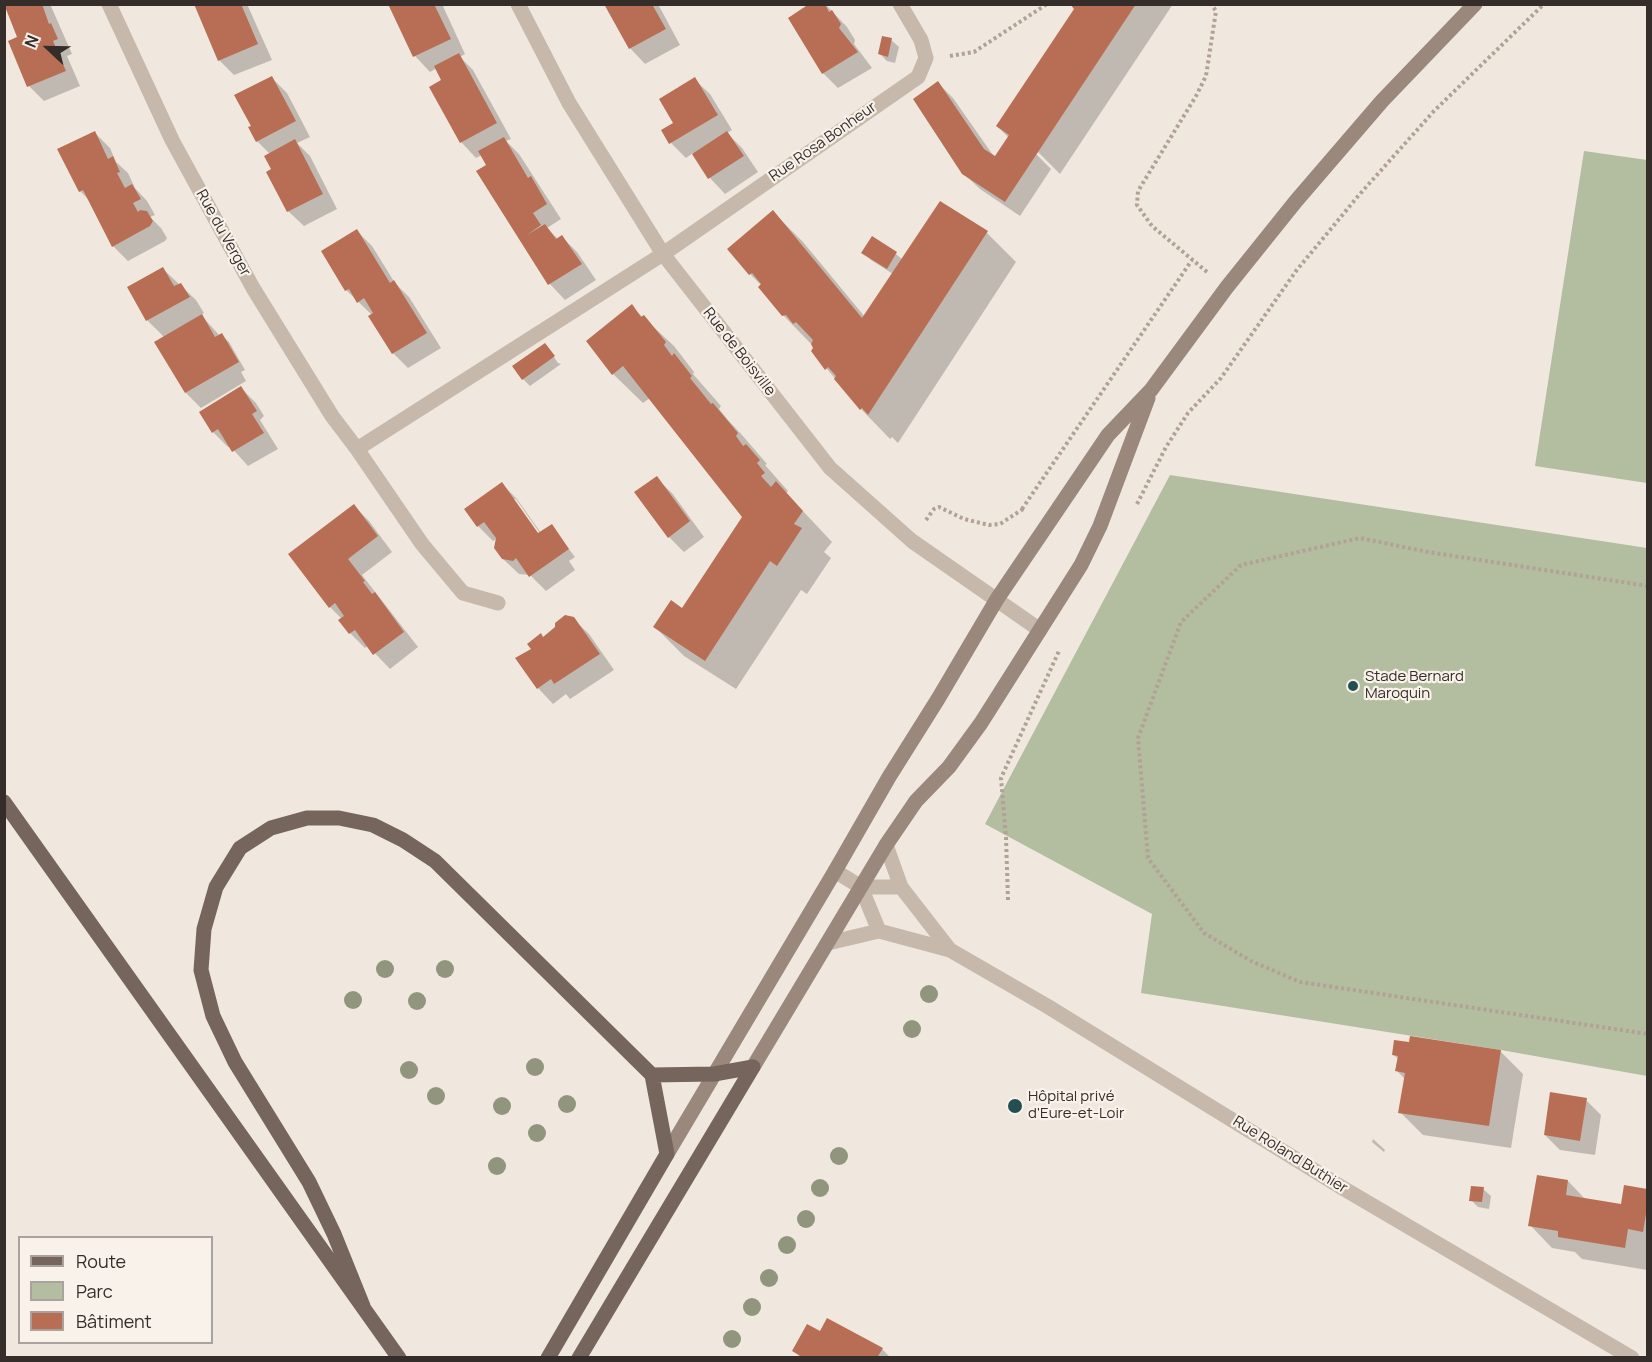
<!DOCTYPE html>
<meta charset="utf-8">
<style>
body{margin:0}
#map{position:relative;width:1652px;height:1362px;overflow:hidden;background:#f0e8de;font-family:Manrope,sans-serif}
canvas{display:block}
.frame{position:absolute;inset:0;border:6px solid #352d2a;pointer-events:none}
.legend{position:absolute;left:18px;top:1236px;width:195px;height:108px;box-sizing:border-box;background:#f8f2ea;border:2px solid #aaa39d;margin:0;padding:8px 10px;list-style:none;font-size:18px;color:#352d2a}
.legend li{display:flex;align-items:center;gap:12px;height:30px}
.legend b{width:30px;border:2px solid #aaa39d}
.north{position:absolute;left:18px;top:18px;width:60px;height:60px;-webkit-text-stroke:4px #f8f2ea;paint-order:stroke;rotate:292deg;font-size:16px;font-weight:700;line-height:24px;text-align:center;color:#352d2a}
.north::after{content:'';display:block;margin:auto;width:21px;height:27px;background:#352d2a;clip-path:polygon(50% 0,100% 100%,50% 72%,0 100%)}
</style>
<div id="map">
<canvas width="1652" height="1362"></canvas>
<div class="frame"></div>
<ul class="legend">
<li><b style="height:8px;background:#75655c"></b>Route</li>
<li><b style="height:16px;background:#b3bda0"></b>Parc</li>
<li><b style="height:16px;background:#b86e54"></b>Bâtiment</li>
</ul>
<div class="north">N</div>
</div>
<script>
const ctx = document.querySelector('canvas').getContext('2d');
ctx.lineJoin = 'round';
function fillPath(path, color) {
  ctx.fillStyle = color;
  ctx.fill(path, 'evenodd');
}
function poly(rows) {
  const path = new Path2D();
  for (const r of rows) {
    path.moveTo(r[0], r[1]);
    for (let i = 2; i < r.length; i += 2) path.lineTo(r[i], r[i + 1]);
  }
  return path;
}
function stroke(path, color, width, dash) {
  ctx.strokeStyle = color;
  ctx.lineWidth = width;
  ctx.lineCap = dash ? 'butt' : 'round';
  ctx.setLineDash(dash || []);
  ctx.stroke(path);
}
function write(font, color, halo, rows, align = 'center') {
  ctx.font = font + ' Manrope,sans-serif';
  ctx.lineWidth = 4.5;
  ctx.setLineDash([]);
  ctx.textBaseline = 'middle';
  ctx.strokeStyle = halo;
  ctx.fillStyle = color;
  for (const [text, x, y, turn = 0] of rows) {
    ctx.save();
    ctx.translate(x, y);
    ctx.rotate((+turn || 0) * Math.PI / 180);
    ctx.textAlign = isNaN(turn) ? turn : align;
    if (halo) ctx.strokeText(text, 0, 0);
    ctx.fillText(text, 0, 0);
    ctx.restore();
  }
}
fillPath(poly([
 [1584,151,1647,160,1647,483,1535,466],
 [1170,475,1647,548,1647,1076,1501,1050,1141,993,1152,914,985,824]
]), '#b3bda0');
fillPath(poly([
 [5,4,50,4,72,54,67,56,80,86,44,101,29,86,19,38],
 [196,4,247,4,272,60,234,75,219,60],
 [390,4,442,4,465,54,460,57,473,70,511,139,506,141,519,154,561,219,547,228,558,239,562,237,577,252,596,280,565,300,550,284,478,172,488,165,482,155,476,158,461,142,443,81,437,68,430,72,415,56],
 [606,4,658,4,680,45,645,64,630,48],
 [812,4,825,4,847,27,855,40,854,44,872,68,838,88,823,73],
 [1072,4,1173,4,1060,174,1035,149,1035,153,1051,169,1020,216,980,189,964,174,938,83,953,98,995,158,1009,138,997,126,1076,9],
 [891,40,899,47,895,63,887,61,880,54],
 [272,78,287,93,310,137,297,143,310,156,337,209,304,226,288,211,273,170,270,154,257,141],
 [694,79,710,94,732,130,727,133,742,148,758,172,725,194,710,178,693,153,686,158,671,143,675,123],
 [95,133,110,148,116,162,128,173,135,188,147,201,155,215,150,217,161,228,167,238,165,241,128,261,113,246,91,202,80,191],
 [773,212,803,242,865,317,893,274,871,260,863,253,896,254,903,260,987,233,1016,262,898,443,892,437,890,439,861,409,827,369,813,351,815,348,783,315,762,286,750,274],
 [357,231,372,246,395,283,409,297,441,348,408,368,393,353,372,315,346,290],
 [163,269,196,300,204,313,201,315,220,336,221,335,229,342,245,370,241,372,246,381,201,408,186,393,156,342,164,337,148,321,129,288],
 [631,306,674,346,694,372,693,374,721,406,719,409,728,420,742,435,767,464,765,465,788,491,786,493,832,542,824,552,831,558,807,594,801,590,736,689,684,656,655,627,682,610,744,517,650,398,643,403,613,374],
 [549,350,558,363,561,364,530,386,523,379],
 [241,388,256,403,264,416,260,420,278,449,248,466,230,446,228,447,213,432],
 [656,478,672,493,704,537,684,552,669,537],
 [502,484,517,499,541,533,551,526,575,557,569,561,575,570,546,591,530,575,519,574,503,559,498,538,493,541,478,526],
 [512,499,516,499,544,539,542,540],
 [354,506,369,521,392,552,362,575,418,647,390,669,368,646,365,648,350,633,342,619,330,607],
 [573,619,589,634,614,670,570,699,566,694,553,704,538,688,533,650,543,638],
 [1500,1051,1523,1074,1511,1148,1423,1135,1400,1112,1405,1079,1397,1071,1399,1060,1393,1054],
 [1586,1100,1601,1115,1595,1155,1560,1150,1545,1135],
 [1373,1139,1385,1150,1384,1152,1372,1142],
 [1568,1181,1586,1200,1622,1206,1626,1187,1648,1191,1647,1270,1582,1259,1575,1252,1552,1248,1530,1225],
 [1483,1189,1491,1196,1489,1209,1478,1207,1471,1200],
 [820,1333,882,1349,891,1358,801,1358,794,1351]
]), '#0003');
fillPath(poly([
 [4,4,42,4,49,24,51,23,58,39,53,41,66,71,27,87,8,41,17,37],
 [194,4,241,4,258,44,218,61],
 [388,4,434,4,451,39,413,57],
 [604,4,652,4,666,29,629,49],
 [809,4,825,4,829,12,832,10,841,24,839,28,858,52,822,74,788,18],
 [1070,4,1136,4,1005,202,962,174,913,99,938,81,984,149,995,156,1009,135,996,126,1074,9],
 [882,36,892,38,888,57,878,54],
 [459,53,497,123,460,143,429,87,441,80,434,66],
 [272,76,296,121,256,142,248,127,251,126,234,95],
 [695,77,718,115,669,144,661,130,673,123,659,99],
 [95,131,108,159,113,156,120,172,117,173,125,188,132,184,141,199,133,203,138,212,140,210,147,211,153,221,150,226,112,247,83,190,79,192,57,149],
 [727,131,744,156,708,179,692,154],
 [504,137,528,178,531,176,547,204,533,213,541,225,527,235,545,224,556,239,562,235,582,264,548,285,476,171,486,165,478,151],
 [295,139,323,194,287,212,266,172,271,169,264,156],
 [940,201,988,231,868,415,862,408,860,410,834,379,836,376,828,367,825,370,811,351,813,348,811,344,813,340,796,322,793,324,786,315,782,316,758,287,761,284,752,273,749,275,727,249,773,210,862,318],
 [357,229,390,283,394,280,427,333,392,354,368,316,373,313,364,298,357,303,349,289,345,291,321,251],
 [872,236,897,252,887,269,861,253],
 [163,267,174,286,181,283,190,297,146,321,127,287],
 [632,304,641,317,644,315,666,342,664,345,672,356,674,353,692,376,690,378,711,404,713,403,738,433,736,436,743,446,746,444,760,460,757,463,765,473,761,476,771,487,776,481,803,511,794,524,802,528,777,566,770,561,705,661,653,627,671,600,682,608,742,517,623,366,612,375,586,341],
 [202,314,215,337,222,333,239,362,185,393,154,342],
 [545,343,555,356,522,380,512,366],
 [241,386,257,411,252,414,264,433,232,452,218,429,212,433,199,412],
 [657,476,690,521,668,538,634,492],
 [502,482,538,533,552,524,569,549,529,577,516,558,513,561,502,559,494,548,496,538,484,522,477,527,464,509],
 [354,504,378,536,348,559,365,581,363,582,372,594,375,592,404,632,373,655,355,630,349,634,338,620,344,616,335,603,329,608,288,554],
 [565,615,574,617,600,654,554,684,551,679,537,689,515,658,531,649,527,644,541,633,543,637,555,627,555,623],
 [1410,1036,1501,1050,1489,1126,1398,1113,1405,1073,1395,1071,1398,1056,1392,1055,1394,1040,1409,1042],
 [1550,1092,1587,1098,1580,1141,1544,1135],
 [1537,1175,1568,1180,1566,1195,1621,1204,1624,1185,1647,1189,1647,1208,1643,1232,1628,1229,1625,1248,1558,1237,1558,1231,1528,1226],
 [1471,1186,1484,1187,1482,1202,1469,1201],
 [827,1318,883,1348,877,1358,804,1358,792,1351,807,1324,820,1331]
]), '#b86e54');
stroke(poly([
 [950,56,974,52,1047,4],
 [1207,272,1152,226,1137,205,1138,191,1196,96,1206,76,1216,11,1211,4],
 [1137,504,1166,447,1188,413,1221,378,1296,271,1359,195,1434,111,1544,4],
 [1022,509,1192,260],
 [926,520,934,509,939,507,964,519,989,525,1000,524,1023,509],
 [1648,586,1428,552,1360,538,1241,565,1181,622,1138,738,1148,858,1204,933,1251,961,1300,982,1648,1034],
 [1008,900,1006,838,1001,778,1059,651]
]), '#b2a296', 4, [3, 3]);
stroke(poly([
 [109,4,172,140,253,288,332,416,357,449,422,544,463,593,498,603],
 [518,4,569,103,663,254,830,468,912,541,1040,630],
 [357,449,663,254,918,77,926,58,921,40,900,4],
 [886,845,901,887],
 [835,871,861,887,901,887,950,950],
 [861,887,879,931,950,950,1047,1006,1341,1187,1632,1358],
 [828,943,879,931]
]), '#c6b8ab', 15);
stroke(poly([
 [753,1067,886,845,916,801,949,767,981,723,1081,565,1100,526,1148,398],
 [667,1154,835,871,889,777,938,699,997,599,1108,435,1151,390,1227,287,1296,201,1382,101,1475,4]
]), '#9a887d', 15);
stroke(poly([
 [4,802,399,1358],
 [652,1075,714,1074,753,1067],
 [363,1306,334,1234,309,1182,235,1062,213,1016,201,970,204,929,216,887,240,848,271,828,307,818,339,818,373,825,403,840,435,861,652,1075,667,1154,548,1358],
 [579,1358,753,1067]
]), '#75655c', 15);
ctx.fillStyle = '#91957e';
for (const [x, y] of [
 [385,969],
 [445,969],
 [929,994],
 [353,1000],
 [417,1001],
 [912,1029],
 [535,1067],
 [409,1070],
 [436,1096],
 [567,1104],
 [502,1106],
 [537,1133],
 [839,1156],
 [497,1166],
 [820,1188],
 [806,1219],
 [787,1245],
 [769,1278],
 [752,1307],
 [732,1339]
]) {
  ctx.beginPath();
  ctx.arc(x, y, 9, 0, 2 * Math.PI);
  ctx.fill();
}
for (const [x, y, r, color] of [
 [1353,686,6,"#244e52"],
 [1015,1106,8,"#244e52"]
]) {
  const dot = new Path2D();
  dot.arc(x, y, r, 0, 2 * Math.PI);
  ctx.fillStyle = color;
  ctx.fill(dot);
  stroke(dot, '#f8f2ea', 2);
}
write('15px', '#352d2a', '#f8f2ea', [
 ["Rue Rosa Bonheur",823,142,-35],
 ["Rue du Verger",223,233,61],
 ["Rue de Boisville",739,352,52],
 ["Rue Roland Buthier",1290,1155,32]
]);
write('15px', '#352d2a', '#f8f2ea', [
 ["Stade Bernard",1365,677],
 ["Maroquin",1365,694],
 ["Hôpital privé",1028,1097],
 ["d'Eure-et-Loir",1028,1114]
], 'left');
</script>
